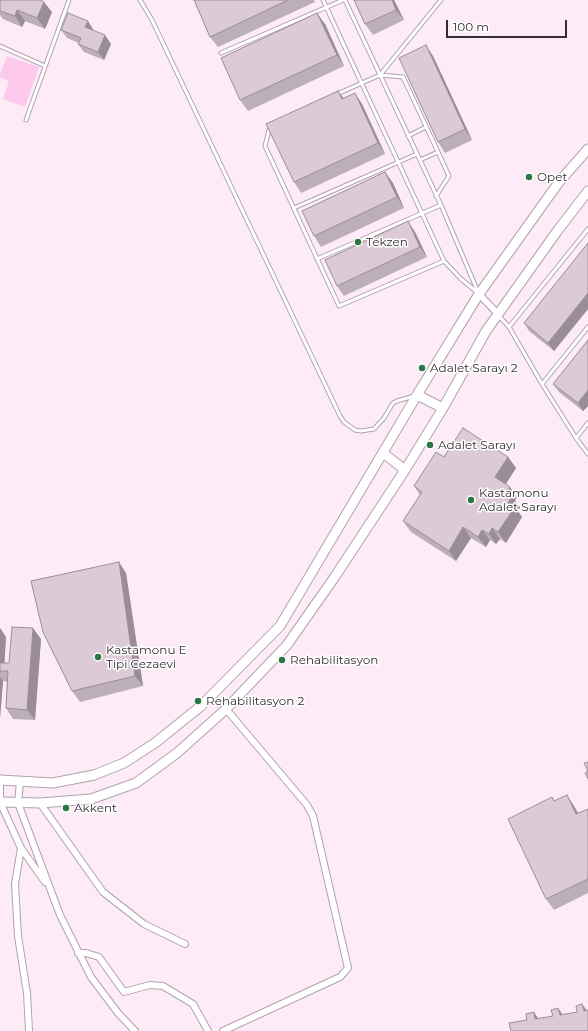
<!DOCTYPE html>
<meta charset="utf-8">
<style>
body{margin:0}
#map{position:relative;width:588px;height:1031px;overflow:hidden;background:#fdecf7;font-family:Montserrat,sans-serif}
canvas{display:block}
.scale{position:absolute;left:446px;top:20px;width:121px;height:18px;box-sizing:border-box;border:2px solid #342e32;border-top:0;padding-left:5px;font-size:12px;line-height:14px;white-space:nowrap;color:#342e32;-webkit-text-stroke:3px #fff;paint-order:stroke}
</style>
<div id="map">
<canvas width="588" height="1031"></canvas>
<div class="scale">100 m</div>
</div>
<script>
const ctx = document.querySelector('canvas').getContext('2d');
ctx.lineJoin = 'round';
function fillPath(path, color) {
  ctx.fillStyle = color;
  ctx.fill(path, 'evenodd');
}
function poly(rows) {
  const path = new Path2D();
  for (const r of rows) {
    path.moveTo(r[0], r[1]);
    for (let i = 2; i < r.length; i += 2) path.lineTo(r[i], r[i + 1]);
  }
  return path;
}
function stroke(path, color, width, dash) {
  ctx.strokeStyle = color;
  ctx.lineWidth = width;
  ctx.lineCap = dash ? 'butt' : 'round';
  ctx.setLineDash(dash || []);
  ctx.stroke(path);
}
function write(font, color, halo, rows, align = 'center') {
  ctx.font = font + ' Montserrat,sans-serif';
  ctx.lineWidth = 3;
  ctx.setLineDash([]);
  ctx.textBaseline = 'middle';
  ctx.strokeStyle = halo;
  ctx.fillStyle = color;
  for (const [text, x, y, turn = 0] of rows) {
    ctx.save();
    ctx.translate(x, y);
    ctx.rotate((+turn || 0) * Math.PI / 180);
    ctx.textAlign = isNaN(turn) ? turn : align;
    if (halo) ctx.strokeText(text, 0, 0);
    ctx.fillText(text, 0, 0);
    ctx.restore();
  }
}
fillPath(poly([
 [7,56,39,67,25,107,3,99,9,81,0,77,0,74]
]), '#fcc9ed');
const lane = poly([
 [140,0,152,20,340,416,344,422,355,430,361,431,374,429,384,418,393,403,397,401,414,396],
 [323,0,444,261,461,279,478,293],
 [345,0,441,205,478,292],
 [0,46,45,66],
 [221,53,343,0],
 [380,75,403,77,438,152,449,176,436,196],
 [337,94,380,75,441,0],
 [26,120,69,0],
 [270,126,265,146,339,306,444,261],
 [408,136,426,127],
 [420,160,438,152],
 [294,208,417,154],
 [317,259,441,205],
 [499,316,509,327,542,384,576,438,588,454],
 [509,327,588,229],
 [542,384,588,327],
 [576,438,588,423]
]);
const street = poly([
 [479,294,498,314],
 [0,780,0,802,21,848,45,882],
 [20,782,18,803,60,915,91,977,118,1013,135,1031],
 [40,803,103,892,144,924,185,944],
 [21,848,15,884,18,936,27,993,29,1031],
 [78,953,86,953,99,957,124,992,150,985,163,986,193,1004,208,1031],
 [223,1031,340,977,348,968,313,816,307,805,226,709]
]);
const secondary = poly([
 [417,395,443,408],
 [383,453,405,470],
 [0,780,53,783,94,775,124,763,155,743,201,706,280,626,417,395,479,294,559,182,588,149],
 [0,802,40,803,91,799,136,783,177,753,226,709,287,645,334,578,405,470,443,408,486,331,558,230,588,191]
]);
stroke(lane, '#b2a2ad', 5);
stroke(street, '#b2a2ad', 8);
stroke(secondary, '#b2a2ad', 11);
stroke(lane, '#fff', 3);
stroke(street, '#fff', 6);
stroke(secondary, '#fff', 9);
fillPath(poly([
 [0,0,52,12,45,29,25,21,22,27,3,19,0,15],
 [194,0,314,0,315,2,218,47,210,37],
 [354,0,395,0,394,0,404,20,373,35,365,24],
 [325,24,344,66,248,111,240,100],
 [93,29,93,30,111,44,104,60,84,52,78,44,79,43,67,38,61,30],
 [433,56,472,140,445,153,438,142],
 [344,99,362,104,385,154,301,193,294,182],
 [393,183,404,208,321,247,314,236],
 [415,232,427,257,344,296,337,286],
 [588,243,588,309,554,351,529,331,524,323],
 [588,340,588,406,583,411,559,392,553,384],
 [444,457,508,457,516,468,506,484,517,497,515,501,520,507,518,511,522,517,506,543,500,539,496,544,490,540,486,547,471,538,456,561,411,532,403,521,420,495,414,486],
 [126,573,143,686,80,702,72,691],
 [0,628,6,637,4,663,9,663,41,639,35,720,13,719,6,708,7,682,3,681,0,718],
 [552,797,555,801,574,806,578,813,588,809,588,893,554,910,546,899]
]), '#bdafb9');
fillPath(poly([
 [392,0,394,0,404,20,396,10],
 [44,2,52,12,45,29,37,18],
 [17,10,25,21,22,27,15,16],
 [317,13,325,24,344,66,337,55],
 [88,21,93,29,91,36,85,27],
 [105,35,111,44,104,60,98,52],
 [426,45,433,56,472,140,465,129],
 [338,91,346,101,342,99],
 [355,93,362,104,385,154,378,143],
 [385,172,393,183,404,208,397,197],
 [408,221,415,232,427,257,420,247],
 [588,293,588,309,554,351,548,343],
 [588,390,588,406,583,411,578,403],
 [508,457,516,468,503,488,495,477],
 [510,487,517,497,515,501,520,507,518,511,522,517,506,543,498,532,508,503,506,492],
 [463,527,471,538,456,561,449,551],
 [492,528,500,539,496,544,489,534],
 [482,530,490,540,486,547,478,537],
 [119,562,126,573,143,686,135,676],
 [0,628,6,637,4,671,0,668],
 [33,628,41,639,35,720,27,710],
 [0,677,3,681,0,718],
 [567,795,574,806,584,825,576,814],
 [582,1004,588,1012,584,1011],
 [558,1008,566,1019,560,1015],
 [534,1012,541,1023,535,1019]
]), '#9a8e96');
const building = poly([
 [0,0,40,0,44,2,37,18,17,10,15,16,0,11,0,0],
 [194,0,288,0,210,37,194,0],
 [354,0,392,0,396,10,365,24,354,0],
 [68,13,88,21,85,27,105,35,98,52,78,44,81,38,61,30,68,13],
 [317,13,337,55,240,100,221,58,317,13],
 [426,45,465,129,438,142,399,58,426,45],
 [338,91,342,99,355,93,378,143,294,182,266,124,338,91],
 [385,172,397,197,314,236,302,211,385,172],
 [408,221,420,247,337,286,325,260,408,221],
 [588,243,588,293,548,343,524,323,588,243],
 [588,340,588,390,578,403,553,384,588,340],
 [463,428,508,457,495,477,510,487,506,492,512,496,508,503,515,507,498,532,492,528,489,534,482,530,478,537,463,527,449,551,403,521,422,492,414,486,436,452,444,457,463,428],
 [119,562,135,676,72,691,43,632,31,581,119,562],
 [12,627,33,628,27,710,6,708,8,671,0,671,0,663,9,663,12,627],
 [588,762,588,771,584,763,588,762],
 [588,771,588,779,585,773,588,771],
 [567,795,576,814,588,809,588,879,546,899,508,819,552,797,554,801,567,795],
 [582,1004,584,1011,588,1010,588,1031,511,1031,509,1023,527,1020,526,1014,534,1012,535,1019,553,1016,551,1010,558,1008,560,1015,577,1012,576,1006,582,1004]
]);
fillPath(building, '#dccbd7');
stroke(building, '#9a8e96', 1);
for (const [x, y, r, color] of [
 [529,177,4,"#2d7745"],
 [358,242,4,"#2d7745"],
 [422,368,4,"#2d7745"],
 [430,445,4,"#2d7745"],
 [471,500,4,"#2d7745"],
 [98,657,4,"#2d7745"],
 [282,660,4,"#2d7745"],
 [198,701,4,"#2d7745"],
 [66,808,4,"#2d7745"]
]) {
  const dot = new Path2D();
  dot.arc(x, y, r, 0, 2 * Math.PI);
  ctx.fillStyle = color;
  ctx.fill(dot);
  stroke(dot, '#fff', 1.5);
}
write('12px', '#342e32', '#fff', [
 ["Opet",537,177],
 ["Tekzen",366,242],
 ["Adalet Sarayı 2",430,368],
 ["Adalet Sarayı",438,445],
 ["Kastamonu",479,493],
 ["Adalet Sarayı",479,507],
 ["Kastamonu E",106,650],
 ["Tipi Cezaevi",106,664],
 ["Rehabilitasyon",290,660],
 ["Rehabilitasyon 2",206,701],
 ["Akkent",74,808]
], 'left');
</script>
